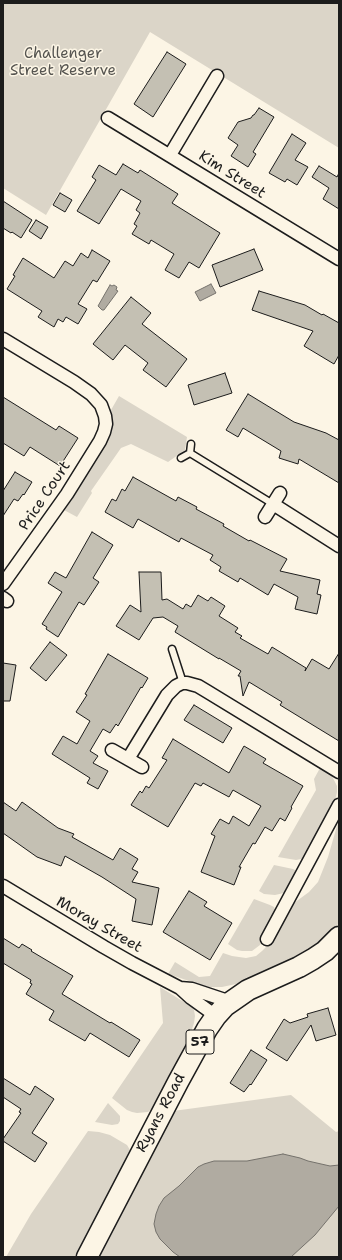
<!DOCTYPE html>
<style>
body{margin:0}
#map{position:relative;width:342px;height:1260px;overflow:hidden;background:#fcf5e5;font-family:"Shantell Sans",sans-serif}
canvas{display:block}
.frame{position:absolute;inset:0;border:4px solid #1c1c1c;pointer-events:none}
</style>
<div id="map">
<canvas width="342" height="1260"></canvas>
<div class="frame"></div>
</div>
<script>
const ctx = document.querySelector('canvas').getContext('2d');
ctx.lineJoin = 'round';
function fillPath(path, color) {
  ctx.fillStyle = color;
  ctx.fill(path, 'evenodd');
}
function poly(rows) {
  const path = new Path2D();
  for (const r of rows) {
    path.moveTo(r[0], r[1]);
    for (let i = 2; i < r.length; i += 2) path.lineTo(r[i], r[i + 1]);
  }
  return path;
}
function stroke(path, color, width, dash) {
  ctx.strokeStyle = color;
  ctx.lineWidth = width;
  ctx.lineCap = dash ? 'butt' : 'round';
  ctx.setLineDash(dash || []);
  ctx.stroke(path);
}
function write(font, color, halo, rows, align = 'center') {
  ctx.font = font + ' "Shantell Sans",sans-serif';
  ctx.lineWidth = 3;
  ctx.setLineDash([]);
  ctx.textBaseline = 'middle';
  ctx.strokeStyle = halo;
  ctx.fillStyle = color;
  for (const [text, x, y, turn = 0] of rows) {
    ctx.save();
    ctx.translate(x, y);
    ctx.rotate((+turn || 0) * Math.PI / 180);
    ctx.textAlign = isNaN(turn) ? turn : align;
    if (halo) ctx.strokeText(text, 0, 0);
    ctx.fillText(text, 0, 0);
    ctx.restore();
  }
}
fillPath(poly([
 [3,3,339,3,339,148,150,32,46,215,3,188],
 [119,396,187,437,185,450,168,462,131,444,121,448,91,491,92,493,77,517,64,510,82,480,111,427,112,418,111,410],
 [320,768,332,776,337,786,337,792,336,797,328,816,306,858,296,860,278,857,316,790,314,779],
 [339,819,339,923,329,934,310,949,297,957,266,972,236,984,222,987,209,987,201,985,168,974,175,962,199,977,210,976,223,953,232,956,246,958,256,956,262,951,267,946,290,906,309,892,318,882,328,857],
 [274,865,293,869,295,870,296,874,287,891,284,893,275,895,264,894,259,891],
 [254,899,270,905,274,907,276,912,264,939,260,945,252,951,242,951,237,950,228,944],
 [160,987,192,1007,194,1010,195,1016,194,1023,189,1038,179,1063,153,1108,148,1112,137,1113,132,1112,127,1110,112,1098,163,1023],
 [291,1095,336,1132,339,1131,339,1257,98,1257,173,1111],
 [108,1103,120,1116,120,1121,118,1124,112,1125,95,1122],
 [88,1131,99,1132,110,1135,127,1145,130,1150,128,1158,78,1257,6,1257,31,1214]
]), '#dbd5c8');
const water = poly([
 [211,284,216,293,200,301,195,292,211,284],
 [110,285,112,286,114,285,117,287,116,290,118,291,104,310,102,310,98,306,110,285],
 [283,1154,300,1158,308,1161,330,1166,339,1165,339,1206,315,1235,291,1257,180,1257,173,1252,160,1239,156,1232,154,1224,156,1214,159,1206,164,1198,179,1186,198,1167,204,1164,214,1161,247,1161,283,1154]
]);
fillPath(water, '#b0aba1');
stroke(water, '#75726c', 1);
const building = poly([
 [167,52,186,64,153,117,134,104,167,52],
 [259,108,274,117,253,152,256,154,248,167,231,156,238,145,228,138,238,122,251,118,253,115,254,115,259,108],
 [292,134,306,143,295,160,308,167,297,185,287,179,285,182,269,173,292,134],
 [123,164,138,173,140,170,178,194,172,203,220,233,199,268,189,262,179,278,165,270,174,254,151,240,149,244,132,234,137,226,134,224,140,213,136,210,141,201,121,189,99,224,77,211,96,180,92,177,99,165,116,175,123,164],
 [319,166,337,177,339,173,339,209,323,199,329,188,312,177,319,166],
 [60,193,72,200,65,212,53,205,60,193],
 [3,201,32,220,21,238,12,232,11,233,3,228,3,201],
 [36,220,48,227,41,239,29,231,36,220],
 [254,249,263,270,220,287,212,265,254,249],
 [92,250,110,261,97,282,93,280,78,304,87,309,78,324,66,317,63,322,58,319,54,327,38,317,42,311,7,289,15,276,13,275,23,258,54,278,65,261,73,266,81,253,88,258,92,250],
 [259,291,305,305,322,315,323,314,339,323,339,355,334,364,304,346,313,331,252,310,259,291],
 [131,297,151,313,142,324,187,359,166,387,143,370,148,363,125,345,113,360,93,344,131,297],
 [225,373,232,393,194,405,188,385,225,373],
 [248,394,294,422,326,433,339,440,339,483,299,459,298,464,279,458,281,451,243,428,238,437,226,430,248,394],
 [3,397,56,430,59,426,78,438,60,466,30,447,24,456,3,443,3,397],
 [15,472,32,482,24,495,23,494,18,501,14,499,3,516,3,491,15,472],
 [133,477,176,501,178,497,197,507,196,509,224,524,223,526,249,541,250,540,287,559,280,571,320,580,317,594,321,595,317,614,295,609,298,597,274,584,268,595,240,578,238,582,219,571,221,567,210,560,213,555,181,538,179,542,138,519,133,528,105,512,112,499,116,501,122,489,125,491,133,477],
 [92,532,113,545,93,578,99,582,84,605,79,602,58,637,46,629,47,627,42,624,62,592,48,583,55,572,66,578,92,532],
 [139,572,161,572,162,600,167,599,183,609,186,604,191,607,198,595,208,601,211,597,225,606,219,616,238,628,235,632,242,636,240,638,268,654,272,647,306,668,305,671,312,659,329,669,339,653,339,741,280,705,282,702,249,682,243,696,240,676,238,676,241,671,219,658,219,659,175,632,178,626,163,617,153,618,139,640,116,626,130,605,141,612,139,572],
 [50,642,67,655,46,681,30,668,50,642],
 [108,654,148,678,142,688,141,687,118,726,116,724,110,733,103,729,90,751,98,756,93,763,108,771,98,789,87,783,90,778,52,754,63,736,77,744,90,721,76,712,87,695,85,694,108,654],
 [3,663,16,665,10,701,3,701,3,663],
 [194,705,232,728,223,743,184,720,194,705],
 [173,739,229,773,244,746,266,759,263,763,303,786,291,807,292,808,285,821,280,818,272,831,265,827,255,844,253,843,239,867,241,867,234,885,201,872,215,836,211,834,220,819,229,824,233,816,249,826,261,806,233,790,229,797,203,783,201,786,195,783,168,827,131,805,140,791,142,793,146,786,149,788,167,760,162,758,173,739],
 [3,802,16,811,22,802,58,828,74,834,72,837,113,860,120,848,138,859,132,869,138,872,132,882,159,888,152,925,132,921,136,899,102,877,65,856,61,866,37,857,3,833,3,802],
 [189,891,207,902,204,906,232,923,210,960,163,932,189,891],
 [3,938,19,948,22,944,32,950,31,951,73,976,62,994,110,1023,111,1022,140,1040,129,1057,90,1033,85,1041,49,1020,54,1011,26,994,32,984,30,983,31,980,3,963,3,938],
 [328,1008,336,1035,316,1041,311,1025,287,1061,266,1048,284,1019,290,1023,308,1017,307,1014,328,1008],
 [251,1050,267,1060,251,1085,250,1084,244,1092,230,1083,251,1050],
 [3,1078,30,1095,35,1086,54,1099,32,1133,47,1143,35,1162,3,1141,3,1139,21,1113,19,1112,21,1109,3,1097,3,1078]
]);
fillPath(building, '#c4c0b3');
stroke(building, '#1c1c1c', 1);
const lane = poly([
 [190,453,191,444],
 [181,458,190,453,273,504],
 [172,649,183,683]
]);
const street = poly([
 [108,118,339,259],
 [170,155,217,76],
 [3,339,74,382,91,394,101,405,105,416,106,424,104,432,100,441,67,494,3,584],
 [273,504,339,546],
 [265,517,280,493],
 [3,598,7,601],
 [112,750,142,767],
 [128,759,167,695,176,686,182,683,187,683,198,686,208,692,339,772],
 [3,886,104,947,132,963,180,988,191,998,216,1016],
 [267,939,339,805],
 [180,988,192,989,231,1002]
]);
const primary = poly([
 [87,1257,178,1082,207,1029,216,1016,225,1006,248,990,299,967,313,959,325,951,339,937]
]);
stroke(lane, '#1c1c1c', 9);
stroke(street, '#1c1c1c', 15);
stroke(primary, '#1c1c1c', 23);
stroke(lane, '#fcf5e5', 6);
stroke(street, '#fcf5e5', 12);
stroke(primary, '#fcf5e5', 20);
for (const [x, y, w] of [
 [200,1042,28]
]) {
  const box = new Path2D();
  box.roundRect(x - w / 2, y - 12, w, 24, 3);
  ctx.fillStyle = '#fcf5e5';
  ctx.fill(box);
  stroke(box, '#1c1c1c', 1);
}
write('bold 14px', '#1c1c1c', null, [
 ["57",200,1042]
]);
write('15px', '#555450', '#fcf5e5', [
 ["Challenger",63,54],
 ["Street Reserve",63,71]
]);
write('15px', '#1c1c1c', '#fcf5e5', [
 ["Kim Street",232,175,32],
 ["Price Court",45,496,-56],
 ["Moray Street",99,925,30],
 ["Ryans Road",161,1113,-62]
]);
</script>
